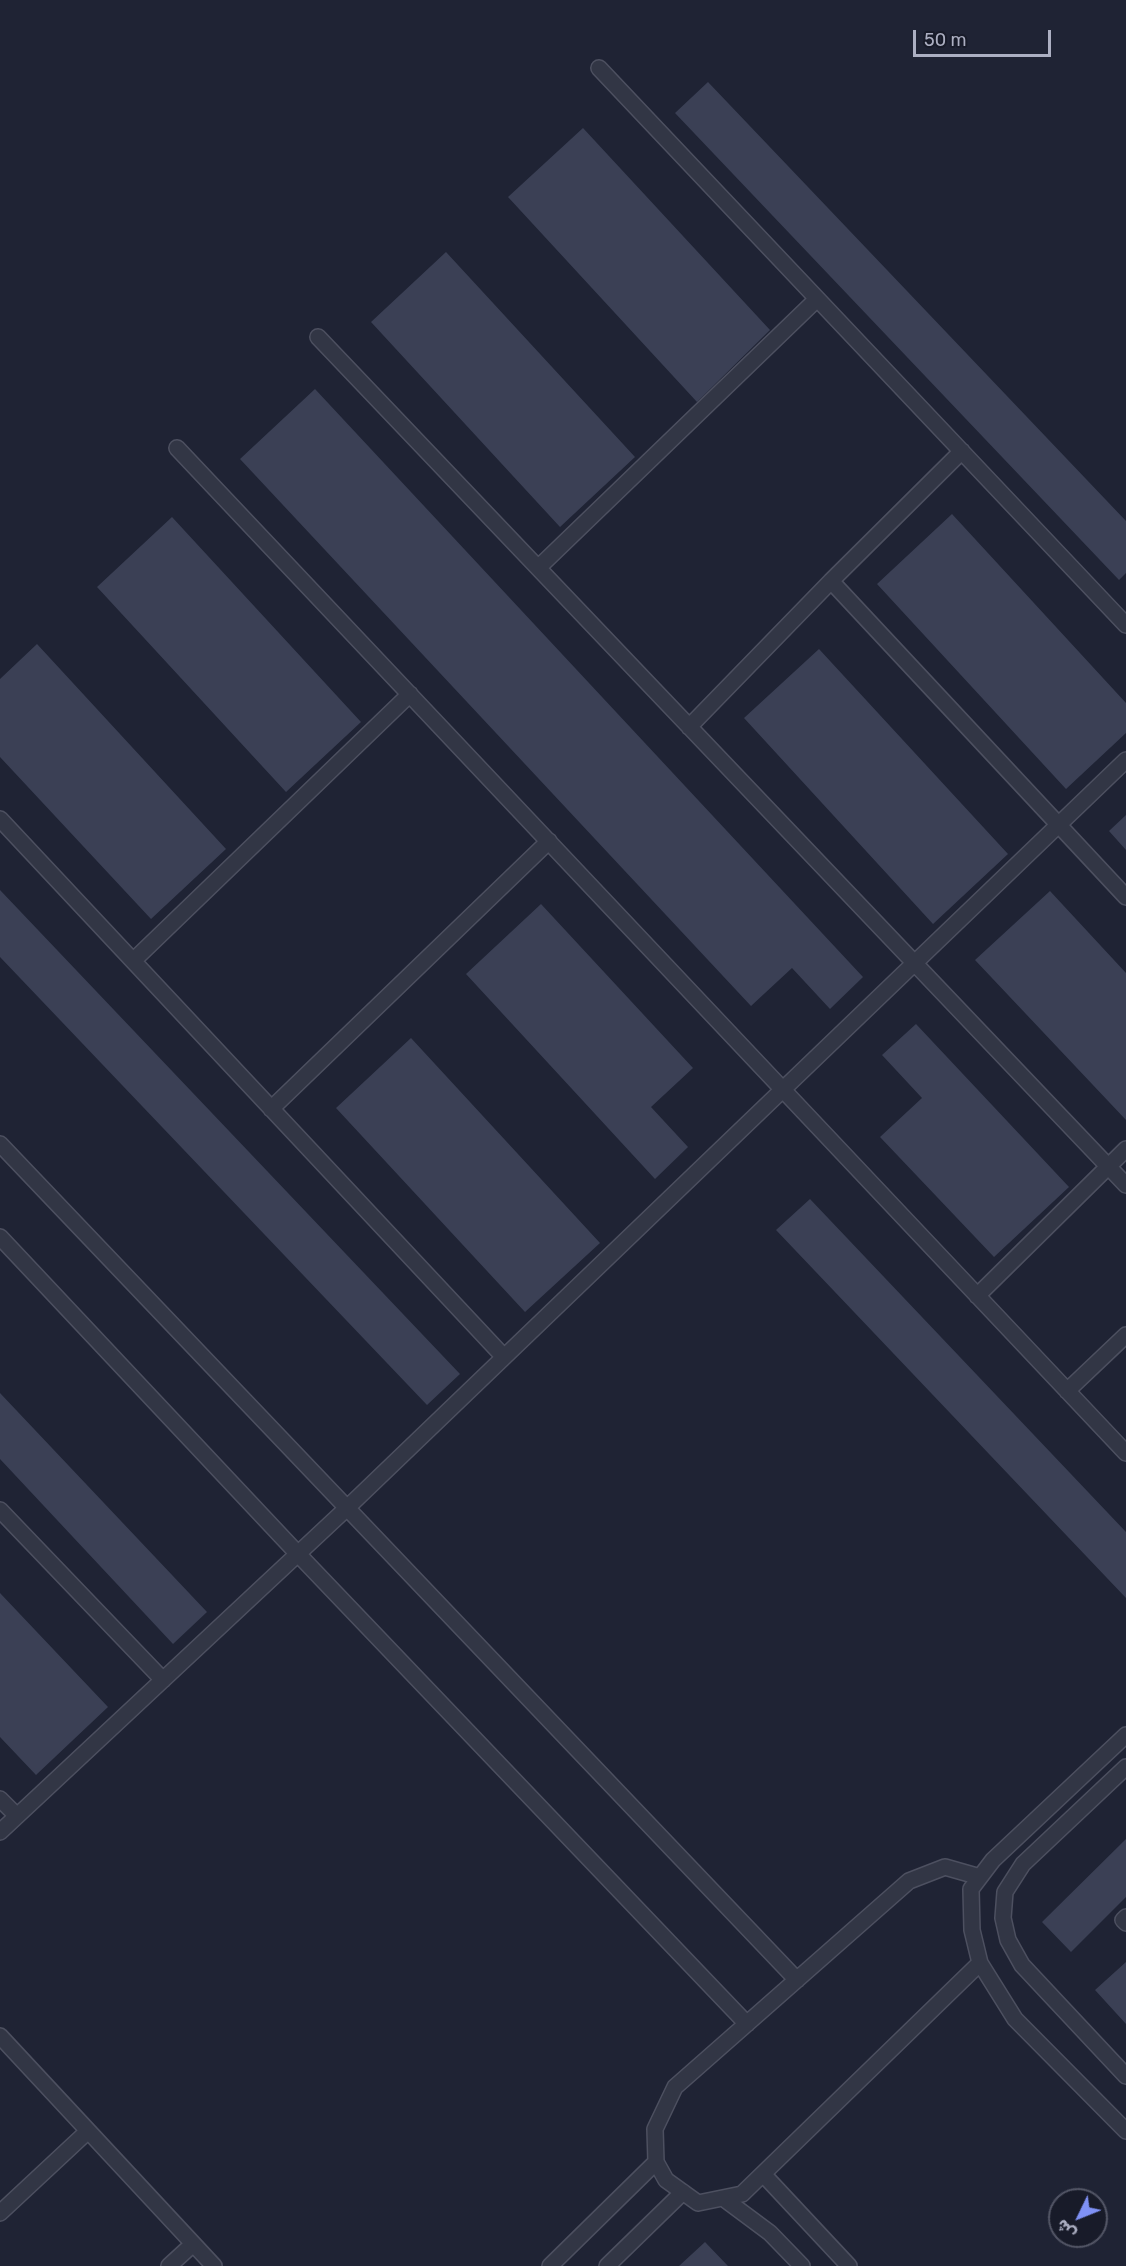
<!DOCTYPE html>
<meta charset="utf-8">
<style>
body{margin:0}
#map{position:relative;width:1126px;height:2266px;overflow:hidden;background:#1f2334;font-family:Rubik,Vazirmatn,sans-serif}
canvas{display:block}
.north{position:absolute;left:1048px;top:2188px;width:60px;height:60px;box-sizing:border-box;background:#181b29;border:2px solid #535666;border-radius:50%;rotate:227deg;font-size:16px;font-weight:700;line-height:24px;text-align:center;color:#acafc2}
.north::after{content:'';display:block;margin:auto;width:21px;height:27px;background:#7f91f5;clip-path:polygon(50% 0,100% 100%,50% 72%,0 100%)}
.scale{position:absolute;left:913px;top:30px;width:138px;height:27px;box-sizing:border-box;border:3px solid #acafc2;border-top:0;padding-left:8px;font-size:18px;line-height:21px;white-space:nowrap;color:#acafc2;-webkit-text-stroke:4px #181b29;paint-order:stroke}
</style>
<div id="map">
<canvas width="1126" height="2266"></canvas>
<div class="north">ش</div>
<div class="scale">50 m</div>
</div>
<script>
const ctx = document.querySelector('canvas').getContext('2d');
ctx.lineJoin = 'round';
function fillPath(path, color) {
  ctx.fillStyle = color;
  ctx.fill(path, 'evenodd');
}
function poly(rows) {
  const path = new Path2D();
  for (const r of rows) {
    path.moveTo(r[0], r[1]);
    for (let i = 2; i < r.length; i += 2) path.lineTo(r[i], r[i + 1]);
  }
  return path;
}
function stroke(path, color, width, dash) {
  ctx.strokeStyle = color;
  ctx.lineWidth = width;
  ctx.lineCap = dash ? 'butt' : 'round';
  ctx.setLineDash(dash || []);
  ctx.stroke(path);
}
fillPath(poly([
 [708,82,1126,521,1126,573,1119,580,675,113],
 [583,128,770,330,697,402,508,197],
 [446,252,635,457,560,527,371,322],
 [315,389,863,977,830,1009,792,968,751,1006,240,459],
 [952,514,1126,703,1126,733,1066,789,877,584],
 [172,517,361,722,286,792,97,587],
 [37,644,226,849,151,919,0,757,0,679],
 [819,649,1008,854,933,924,744,718],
 [1126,815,1126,850,1109,831],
 [0,890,460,1374,427,1405,0,957],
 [1050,891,1126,973,1126,1120,975,960],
 [541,904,693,1068,651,1107,688,1147,655,1179,466,974],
 [916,1024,1069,1187,994,1257,880,1137,922,1098,882,1055],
 [411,1038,600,1243,525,1312,336,1108],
 [810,1199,1126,1532,1126,1598,776,1230],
 [0,1393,207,1612,173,1644,0,1459],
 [0,1593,108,1707,36,1775,0,1737],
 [1126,1839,1126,1897,1071,1952,1042,1922],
 [1126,1962,1126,2024,1095,1990],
 [705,2242,728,2266,679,2266]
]), '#3b4055');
const minor = poly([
 [599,68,1126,625],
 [318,337,1126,1185],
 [177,448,1126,1453],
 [538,568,817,299],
 [831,581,962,451],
 [689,727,831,581,1126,897],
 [0,819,504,1357],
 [133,961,410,694],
 [271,1109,549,841],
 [0,1144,797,1980],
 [0,1237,298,1554,747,2024],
 [977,1296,1126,1149],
 [1067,1391,1126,1335],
 [0,1510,163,1680],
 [1126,1735,993,1860,971,1889,972,1930,980,1963,1015,2019,1126,2131],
 [1126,1767,1023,1864,1005,1892,1003,1918,1008,1940,1022,1965,1126,2076],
 [0,1799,17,1816],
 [0,1832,347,1508,1126,760],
 [980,1877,945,1867,909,1881,675,2087,655,2129,656,2162,666,2180,698,2203,742,2194,980,1963],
 [1126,1917,1123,1920,1126,1923],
 [0,2036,214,2266],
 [763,2174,849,2266],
 [723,2198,770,2233,802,2266],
 [0,2213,88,2131],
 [169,2266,193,2244],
 [550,2266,656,2162],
 [607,2266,683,2192]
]);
stroke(minor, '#4d5060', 18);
stroke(minor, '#323645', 15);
</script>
